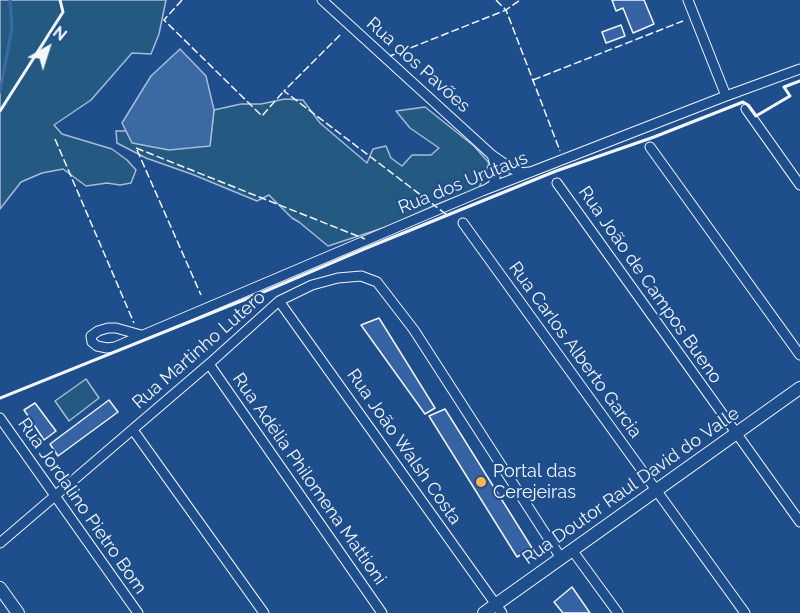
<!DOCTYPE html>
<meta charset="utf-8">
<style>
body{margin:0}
#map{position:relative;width:800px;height:613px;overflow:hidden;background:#1f4e8c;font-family:Raleway,sans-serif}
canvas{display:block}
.north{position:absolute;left:18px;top:18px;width:60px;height:60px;-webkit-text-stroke:4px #1f4e8c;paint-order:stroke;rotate:39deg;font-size:16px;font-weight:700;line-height:24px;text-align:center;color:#f2f6ff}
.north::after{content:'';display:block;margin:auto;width:21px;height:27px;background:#f2f6ff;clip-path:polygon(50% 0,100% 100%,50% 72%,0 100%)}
</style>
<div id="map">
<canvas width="800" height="613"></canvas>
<div class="north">N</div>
</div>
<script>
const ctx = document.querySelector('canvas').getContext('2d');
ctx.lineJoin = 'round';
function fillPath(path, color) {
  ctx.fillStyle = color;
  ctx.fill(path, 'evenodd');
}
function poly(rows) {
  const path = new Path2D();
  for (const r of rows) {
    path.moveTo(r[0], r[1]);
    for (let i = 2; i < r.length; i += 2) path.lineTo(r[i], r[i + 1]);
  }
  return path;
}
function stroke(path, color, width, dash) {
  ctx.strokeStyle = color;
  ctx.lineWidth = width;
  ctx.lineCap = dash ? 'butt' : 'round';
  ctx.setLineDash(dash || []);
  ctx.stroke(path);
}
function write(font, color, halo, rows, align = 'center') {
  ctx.font = font + ' Raleway,sans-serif';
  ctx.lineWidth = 4.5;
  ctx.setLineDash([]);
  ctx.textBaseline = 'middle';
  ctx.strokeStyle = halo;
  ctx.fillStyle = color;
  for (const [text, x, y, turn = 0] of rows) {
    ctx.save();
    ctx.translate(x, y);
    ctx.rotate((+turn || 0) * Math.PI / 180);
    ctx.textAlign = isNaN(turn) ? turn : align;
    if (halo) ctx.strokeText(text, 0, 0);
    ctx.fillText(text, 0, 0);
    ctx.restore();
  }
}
const green = poly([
 [0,0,166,0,159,34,151,54,132,53,91,100,54,125,62,134,112,149,127,160,136,170,131,183,120,185,107,183,86,186,63,169,42,173,21,182,0,209,0,0],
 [285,99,303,100,320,123,367,163,373,149,386,146,391,158,402,166,412,155,431,155,439,148,410,128,396,111,425,107,474,146,489,163,479,188,438,204,389,226,328,246,299,222,292,218,269,195,257,201,194,175,146,158,117,143,116,131,126,131,133,143,210,145,214,110,241,104,261,104,285,99],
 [86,379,99,398,69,421,55,401,86,379]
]);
fillPath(green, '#245a82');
stroke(green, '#a8bbd7', 1.5);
const water = poly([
 [180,49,206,76,214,110,210,146,169,150,132,143,122,123,151,76,180,49]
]);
fillPath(water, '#3b69a3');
stroke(water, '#a8bbd7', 1.5);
stroke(poly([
 [0,92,12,28,10,0]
]), '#3b69a3', 3);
const building = poly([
 [612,0,644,0,654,24,633,33,623,8,616,11,612,0],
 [621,25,625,36,606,43,602,32,621,25],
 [379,318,435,408,425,414,361,325,379,318],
 [109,400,118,412,58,456,50,444,109,400],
 [35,403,56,431,44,440,24,410,35,403],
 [445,409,532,548,517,557,429,416,445,409],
 [572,587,590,613,563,613,554,602,572,587]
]);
fillPath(building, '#3563a3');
stroke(building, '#f2f6ff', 1.5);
const minor = poly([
 [322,0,492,155,496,168,495,178,493,185,488,188],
 [688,0,726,96],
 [746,109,800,185],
 [650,147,800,355],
 [492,155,512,169,523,173,529,172],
 [557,183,800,522],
 [463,223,745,613],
 [279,301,502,613],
 [141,335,116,328,108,328,98,331,91,336,92,342,97,346,107,348,115,347,482,191,726,96,800,69],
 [209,364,382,613],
 [0,418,138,613],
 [133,430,264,613],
 [0,543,209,364,279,301,312,285,338,278,361,276,377,282,414,330,561,558],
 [572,550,618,613]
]);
const tertiary = poly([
 [0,588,18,613],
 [484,613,800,388]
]);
stroke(minor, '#f2f6ff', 11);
stroke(tertiary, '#f2f6ff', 14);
stroke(minor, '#1f4e8c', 9);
stroke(tertiary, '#1f4e8c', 12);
stroke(poly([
 [182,0,164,20,262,116,284,91],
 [496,0,506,10,520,0],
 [340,35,284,91,447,215],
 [390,56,506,10,560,151],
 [533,80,683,21],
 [55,139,134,323],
 [136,148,365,239],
 [137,150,201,295]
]), '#f2f6ff', 1.5, [8, 3]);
stroke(poly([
 [0,111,63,12,60,0],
 [0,398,261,293,364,249,556,171,654,137,743,102,748,105,756,116,790,96,784,87,800,81]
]), '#f2f6ff', 3);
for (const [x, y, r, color] of [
 [481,482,6,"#ffb74d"]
]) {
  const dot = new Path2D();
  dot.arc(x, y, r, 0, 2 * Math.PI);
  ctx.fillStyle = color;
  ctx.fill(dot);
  stroke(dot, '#1f4e8c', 2);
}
write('18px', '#f2f6ff', '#1f4e8c', [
 ["Rua dos Pavões",418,65,42],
 ["Rua dos Urutaus",463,183,-22],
 ["Rua João de Campos Bueno",650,285,55],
 ["Rua Martinho Lutero",199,350,-41],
 ["Rua Carlos Alberto Garcia",575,350,54],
 ["Rua João Walsh Costa",404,447,55],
 ["Rua Adélia Philomena Mattioni",309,479,55],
 ["Rua Doutor Raul David do Valle",631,486,-35],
 ["Rua Jordalino Pietro Bom",82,506,55]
]);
write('18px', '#f2f6ff', '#1f4e8c', [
 ["Portal das",493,472],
 ["Cerejeiras",493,493]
], 'left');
</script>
